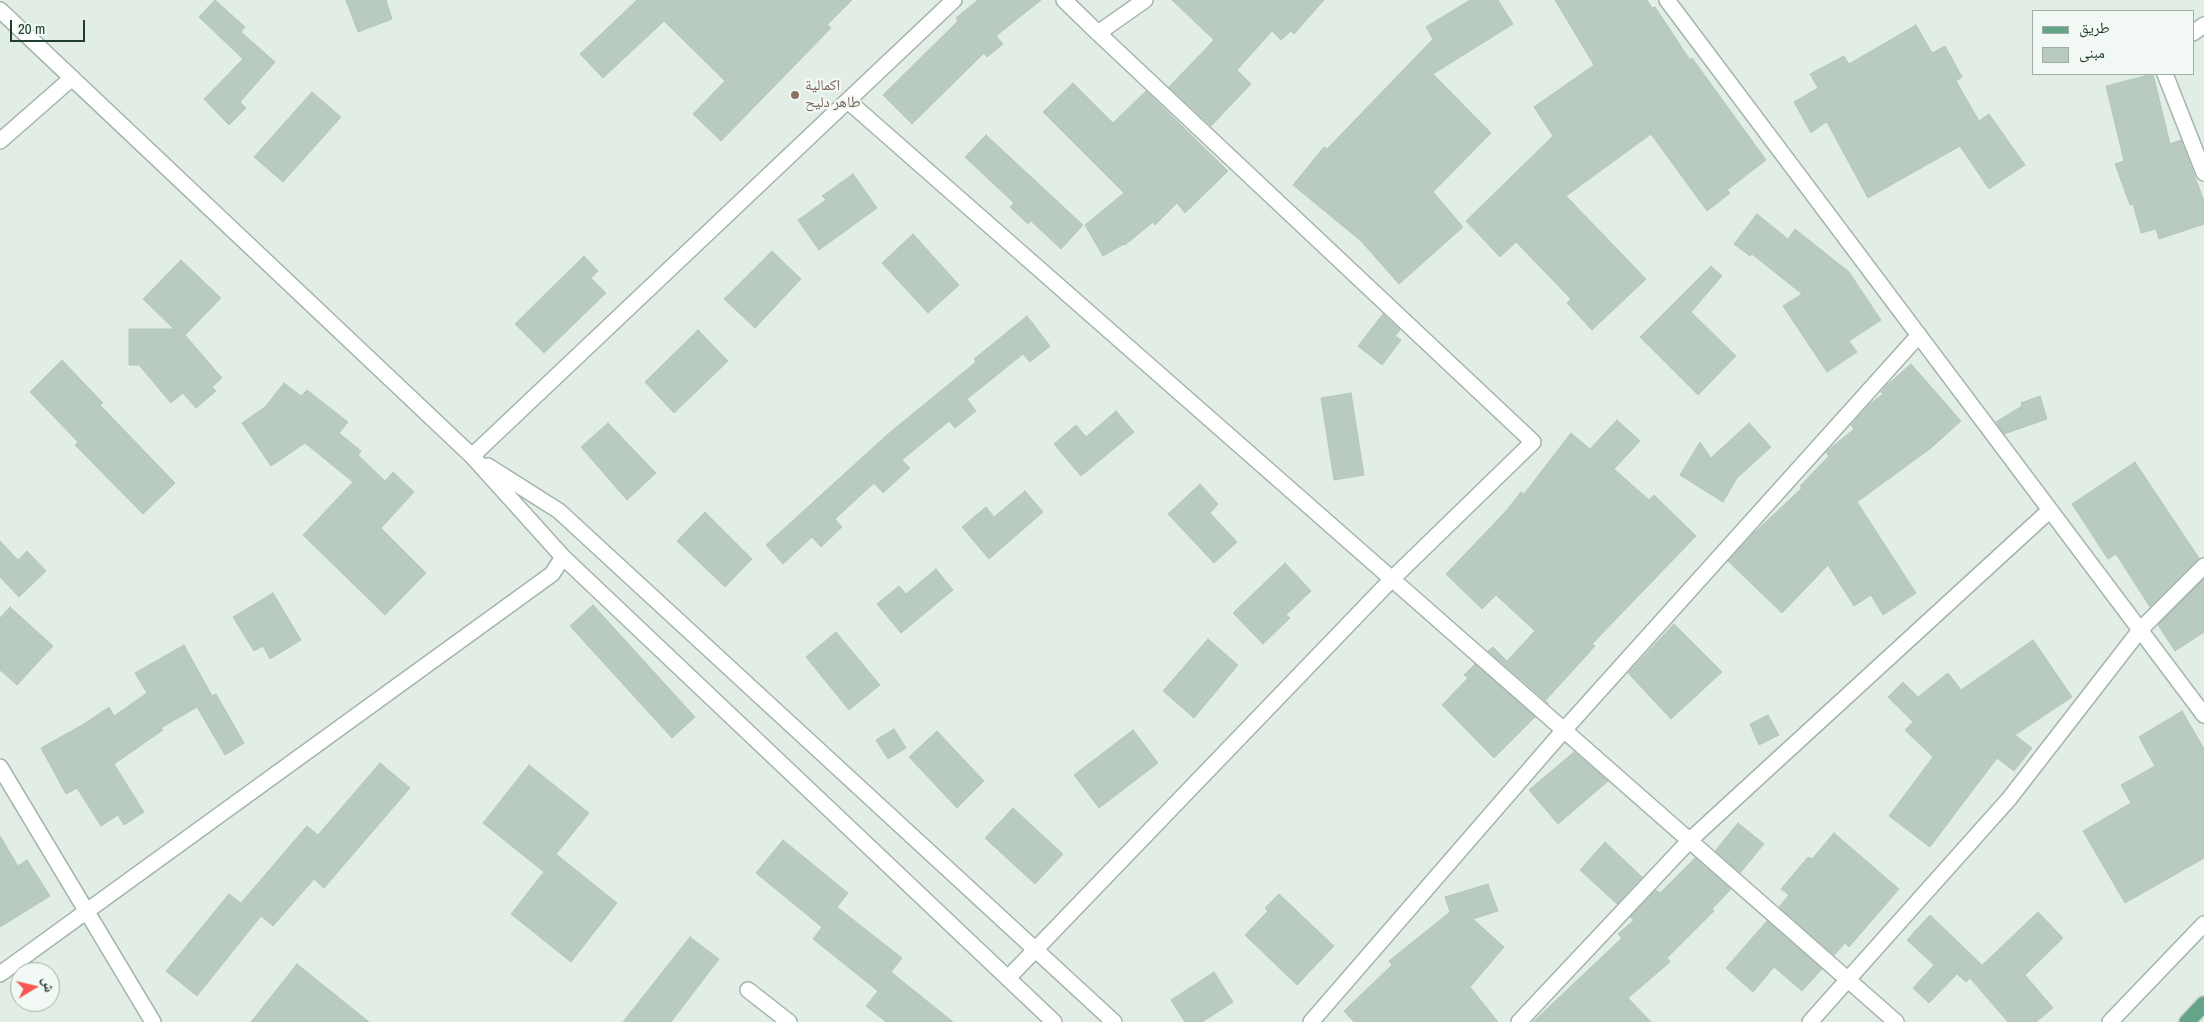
<!DOCTYPE html>
<meta charset="utf-8">
<style>
body{margin:0}
#map{position:relative;width:2204px;height:1022px;overflow:hidden;background:#e1ede5;font-family:"Archivo Narrow","Noto Naskh Arabic",sans-serif}
canvas{display:block}
.legend{position:absolute;left:2032px;top:10px;width:162px;height:65px;box-sizing:border-box;background:#f2f9f4;border:1px solid #9eaea6;margin:0;padding:6px 9px;list-style:none;font-size:15px;color:#203e30}
.legend li{display:flex;align-items:center;gap:10px;height:25px}
.legend b{width:25px;border:1px solid #9eaea6}
.north{position:absolute;left:10px;top:962px;width:50px;height:50px;box-sizing:border-box;background:#f2f9f4;border:1px solid #9eaea6;border-radius:50%;rotate:81deg;font-size:14px;font-weight:700;line-height:20px;text-align:center;color:#203e30}
.north::after{content:'';display:block;margin:auto;width:18px;height:22px;background:#f95852;clip-path:polygon(50% 0,100% 100%,50% 72%,0 100%)}
.scale{position:absolute;left:10px;top:20px;width:75px;height:22px;box-sizing:border-box;border:2px solid #203e30;border-top:0;padding-left:6px;font-size:15px;line-height:18px;white-space:nowrap;color:#203e30;-webkit-text-stroke:4px #f2f9f4;paint-order:stroke}
</style>
<div id="map">
<canvas width="2204" height="1022"></canvas>
<ul class="legend">
<li><b style="height:6px;background:#63a586"></b>طريق</li>
<li><b style="height:14px;background:#b9cbc0"></b>مبنى</li>
</ul>
<div class="north">ش</div>
<div class="scale">20 m</div>
</div>
<script>
const ctx = document.querySelector('canvas').getContext('2d');
ctx.lineJoin = 'round';
function fillPath(path, color) {
  ctx.fillStyle = color;
  ctx.fill(path, 'evenodd');
}
function poly(rows) {
  const path = new Path2D();
  for (const r of rows) {
    path.moveTo(r[0], r[1]);
    for (let i = 2; i < r.length; i += 2) path.lineTo(r[i], r[i + 1]);
  }
  return path;
}
function stroke(path, color, width, dash) {
  ctx.strokeStyle = color;
  ctx.lineWidth = width;
  ctx.lineCap = dash ? 'butt' : 'round';
  ctx.setLineDash(dash || []);
  ctx.stroke(path);
}
function write(font, color, halo, rows, align = 'center') {
  ctx.font = font + ' "Archivo Narrow","Noto Naskh Arabic",sans-serif';
  ctx.lineWidth = 4.5;
  ctx.setLineDash([]);
  ctx.textBaseline = 'middle';
  ctx.strokeStyle = halo;
  ctx.fillStyle = color;
  for (const [text, x, y, turn = 0] of rows) {
    ctx.save();
    ctx.translate(x, y);
    ctx.rotate((+turn || 0) * Math.PI / 180);
    ctx.textAlign = isNaN(turn) ? turn : align;
    if (halo) ctx.strokeText(text, 0, 0);
    ctx.fillText(text, 0, 0);
    ctx.restore();
  }
}
const building = poly([
 [215,0,245,27,241,32,275,62,240,102,246,108,229,125,204,99,243,59,199,17,215,0],
 [346,0,386,0,392,19,358,32,346,0],
 [637,0,852,0,827,25,831,28,721,141,693,114,725,81,664,21,603,78,580,54,637,0],
 [978,0,1041,0,996,36,1003,44,987,57,984,53,912,124,883,95,958,21,956,18,978,0],
 [1172,0,1324,0,1294,34,1291,31,1281,40,1272,31,1237,70,1251,84,1211,126,1169,87,1214,40,1172,0],
 [1470,0,1498,0,1513,24,1433,74,1491,133,1433,192,1463,227,1399,284,1361,241,1293,185,1324,147,1327,149,1433,39,1426,27,1470,0],
 [1555,0,1647,0,1652,8,1655,7,1690,60,1692,58,1766,160,1727,190,1730,193,1707,211,1651,134,1566,196,1646,279,1592,330,1567,303,1571,299,1516,242,1500,257,1466,221,1553,136,1534,107,1594,65,1555,0],
 [1916,25,1932,53,1945,46,1962,77,1956,81,1979,121,1989,114,2025,165,1989,189,1960,146,1868,198,1828,124,1826,122,1811,133,1794,102,1818,88,1810,74,1844,56,1849,64,1916,25],
 [2153,74,2170,144,2181,140,2204,201,2204,224,2159,239,2156,229,2141,233,2133,204,2130,205,2115,164,2124,161,2106,86,2153,74],
 [1073,83,1113,123,1146,91,1228,171,1185,213,1177,203,1155,225,1153,222,1125,245,1124,244,1103,256,1085,225,1124,193,1043,112,1073,83],
 [312,92,341,117,283,182,254,157,312,92],
 [986,135,1083,225,1061,249,1031,221,1028,224,1010,207,1014,203,965,157,986,135],
 [853,174,877,208,819,250,798,220,826,200,822,196,853,174],
 [1757,214,1788,239,1795,229,1849,272,1881,320,1849,341,1857,352,1827,372,1783,306,1802,294,1752,254,1750,256,1734,244,1757,214],
 [913,234,959,285,928,313,882,263,913,234],
 [772,251,801,279,755,328,724,299,772,251],
 [584,256,598,271,591,278,606,293,544,353,515,324,584,256],
 [181,260,221,298,185,335,222,378,212,387,216,391,196,408,183,393,171,403,139,365,129,365,129,329,174,329,143,299,181,260],
 [1711,266,1722,276,1691,312,1736,356,1698,395,1640,337,1711,266],
 [1383,314,1400,330,1395,336,1401,340,1382,365,1358,346,1383,314],
 [1027,316,1050,346,1030,362,1023,354,967,399,976,411,955,428,949,421,902,460,910,468,883,493,874,483,835,519,842,527,821,547,812,537,783,564,766,545,888,434,976,362,974,359,1027,316],
 [698,330,728,361,674,413,645,382,698,330],
 [62,360,103,403,100,405,175,483,143,514,75,445,78,442,30,392,62,360],
 [1911,364,1961,421,1931,448,1857,502,1916,593,1883,615,1871,595,1854,606,1828,565,1782,613,1728,561,1755,532,1802,488,1800,486,1829,456,1826,452,1854,429,1851,425,1871,403,1883,394,1881,392,1885,387,1911,364],
 [284,383,301,396,307,390,348,422,339,433,361,451,358,455,385,481,393,472,414,492,381,528,426,573,385,615,303,535,353,482,305,443,271,466,242,423,265,407,284,383],
 [1351,393,1364,475,1334,480,1321,398,1351,393],
 [2040,396,2047,419,2004,434,1996,422,2022,406,2021,403,2040,396],
 [1116,411,1134,432,1081,476,1054,444,1076,425,1086,437,1116,411],
 [1617,420,1640,441,1614,469,1649,500,1654,495,1696,536,1592,644,1595,646,1545,701,1549,704,1488,651,1493,647,1507,661,1535,631,1496,595,1482,609,1446,574,1506,511,1521,492,1524,494,1571,433,1590,449,1617,420],
 [608,423,656,473,627,500,581,447,608,423],
 [1749,423,1771,447,1737,478,1723,502,1680,475,1700,442,1711,458,1749,423],
 [2135,462,2199,558,2150,607,2116,554,2108,559,2072,504,2135,462],
 [1200,484,1218,504,1210,513,1237,542,1214,563,1168,514,1200,484],
 [1025,491,1043,512,989,559,962,527,986,507,994,517,1025,491],
 [705,512,752,559,725,587,677,541,705,512],
 [0,541,18,560,27,551,46,571,19,597,0,577,0,541],
 [1285,563,1311,591,1286,615,1290,618,1263,644,1233,613,1285,563],
 [936,569,953,590,901,633,877,604,899,586,906,594,936,569],
 [2204,579,2204,632,2175,651,2158,625,2204,579],
 [273,593,301,640,270,659,263,646,254,651,233,617,273,593],
 [593,605,695,717,672,738,570,626,593,605],
 [10,607,53,646,17,685,0,670,0,618,10,607],
 [1674,624,1722,672,1671,719,1628,673,1674,624],
 [836,632,880,685,849,710,806,657,836,632],
 [1208,639,1238,665,1194,718,1163,691,1208,639],
 [2033,640,2072,697,2015,735,2032,748,2014,771,1997,758,1930,847,1889,816,1933,757,1905,730,1913,722,1888,697,1903,682,1918,697,1948,673,1961,690,2033,640],
 [184,645,212,696,216,694,244,743,225,755,197,707,161,728,163,730,114,764,144,812,124,825,118,815,101,826,77,788,66,794,41,748,84,724,109,707,114,716,147,693,135,673,184,645],
 [1475,664,1535,717,1494,758,1442,705,1468,678,1464,675,1475,664],
 [2182,711,2204,749,2204,858,2125,903,2083,831,2131,803,2121,785,2155,766,2139,737,2182,711],
 [1768,715,1779,735,1759,745,1750,724,1768,715],
 [894,729,906,748,888,759,876,740,894,729],
 [1133,730,1158,763,1099,808,1074,775,1133,730],
 [937,731,984,781,957,808,909,757,937,731],
 [1574,752,1608,781,1558,824,1529,790,1574,752],
 [380,763,410,788,324,888,314,879,273,926,261,916,197,996,166,971,229,894,241,903,307,826,318,835,380,763],
 [529,765,589,813,556,854,617,903,571,962,511,914,544,872,483,823,529,765],
 [1013,808,1063,854,1035,884,985,838,1013,808],
 [1738,823,1764,844,1740,873,1715,851,1738,823],
 [1834,833,1899,889,1849,947,1845,943,1834,955,1779,907,1789,895,1781,889,1808,857,1812,859,1834,833],
 [0,836,18,866,27,860,50,896,0,927,0,836],
 [783,840,848,893,837,907,902,958,891,972,953,1022,886,1022,866,1006,878,991,813,939,822,927,756,873,783,840],
 [1605,842,1642,877,1617,904,1580,870,1605,842],
 [1695,858,1731,889,1712,909,1714,911,1667,958,1670,962,1628,998,1651,1022,1533,1022,1622,938,1618,934,1634,920,1630,917,1656,890,1660,893,1695,858],
 [1488,884,1498,911,1473,919,1504,947,1470,987,1498,1022,1354,1022,1344,1011,1392,965,1389,961,1450,912,1445,897,1488,884],
 [1279,894,1334,946,1297,985,1245,935,1268,911,1265,908,1279,894],
 [2038,912,2063,938,2025,975,2053,1008,2036,1022,2008,1022,1970,978,1966,982,1957,974,1929,1003,1913,988,1934,965,1907,940,1930,915,1982,965,1975,972,2038,912],
 [1767,921,1822,969,1802,991,1774,967,1753,992,1726,968,1767,921],
 [690,937,719,959,671,1022,623,1022,690,937],
 [297,964,369,1022,251,1022,297,964],
 [1214,972,1233,1002,1202,1022,1185,1022,1171,1000,1214,972]
]);
fillPath(building, '#b9cbc0');
stroke(building, '#b3c7bb', 1);
const minor = poly([
 [1064,0,1098,33,1145,0],
 [1667,0,2204,715],
 [2193,33,2204,25],
 [2165,74,2204,173],
 [848,101,1896,1022],
 [0,141,72,78],
 [472,456,954,0],
 [0,767,153,1022],
 [0,974,552,574,563,557],
 [1008,978,1392,579,1533,442,1098,33],
 [748,990,789,1022],
 [1311,1022,1564,730,1919,335],
 [1519,1022,1690,840,2050,510],
 [1810,1022,2009,799,2140,630,2204,566],
 [2110,1022,2204,924]
]);
const tertiary = poly([
 [0,10,472,456,563,557,1054,1022],
 [488,466,559,511,1114,1022]
]);
const primary = poly([
 [2187,1022,2204,1004]
]);
stroke(minor, '#a3b5ab', 18);
stroke(tertiary, '#a3b5ab', 18);
stroke(primary, '#c1c9c5', 18);
stroke(minor, '#fff', 15);
stroke(tertiary, '#fff', 15);
stroke(primary, '#63a586', 15);
for (const [x, y, r, color] of [
 [795,95,5,"#8d6e63"]
]) {
  const dot = new Path2D();
  dot.arc(x, y, r, 0, 2 * Math.PI);
  ctx.fillStyle = color;
  ctx.fill(dot);
  stroke(dot, '#f2f9f4', 2);
}
write('15px', '#785e54', '#f2f9f4', [
 ["اكمالية",805,86],
 ["طاهر دليح",805,103]
], 'left');
</script>
